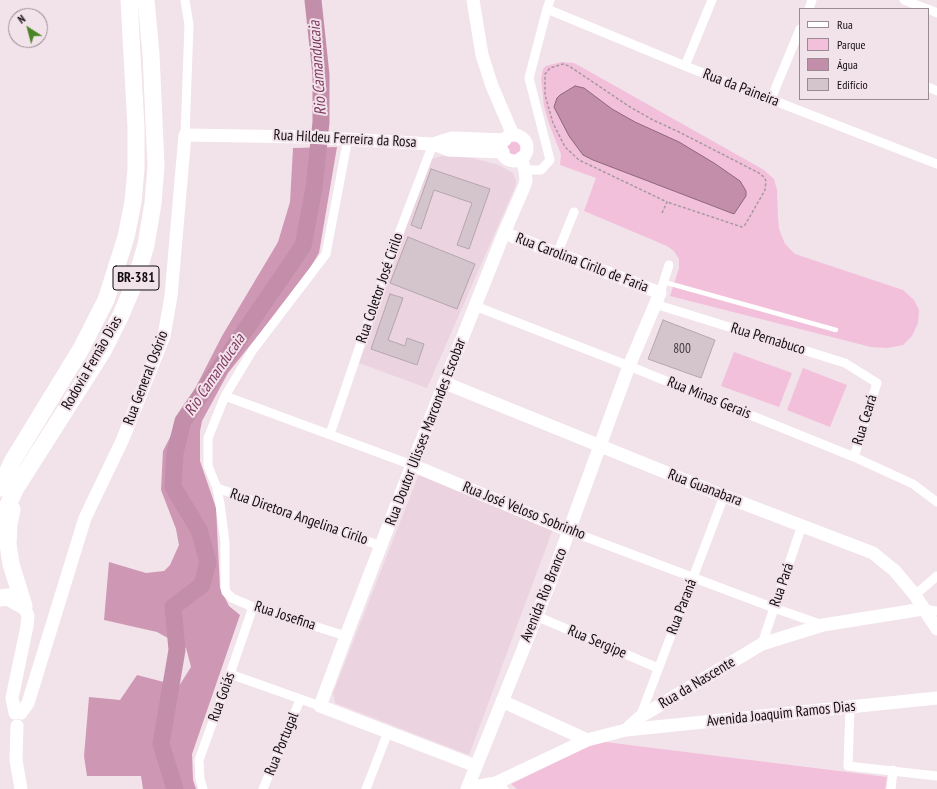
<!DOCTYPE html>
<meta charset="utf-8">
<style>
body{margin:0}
#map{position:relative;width:937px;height:789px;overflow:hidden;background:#f2e2ea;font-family:"PT Sans Narrow",sans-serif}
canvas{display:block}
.legend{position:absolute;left:799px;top:8px;width:130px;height:92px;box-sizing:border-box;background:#f2e2ea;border:1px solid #988c92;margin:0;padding:5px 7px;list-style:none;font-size:12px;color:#120c0f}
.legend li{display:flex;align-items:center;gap:8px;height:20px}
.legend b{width:20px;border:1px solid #988c92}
.north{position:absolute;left:8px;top:8px;width:40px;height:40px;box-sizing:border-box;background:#f2e2ea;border:1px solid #988c92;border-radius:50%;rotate:324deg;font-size:11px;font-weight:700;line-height:16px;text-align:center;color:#120c0f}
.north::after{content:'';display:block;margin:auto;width:14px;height:18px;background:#498625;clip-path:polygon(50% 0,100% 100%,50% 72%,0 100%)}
</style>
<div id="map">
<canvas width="937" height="789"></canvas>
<ul class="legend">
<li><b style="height:5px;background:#fff"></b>Rua</li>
<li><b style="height:11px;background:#f2c0da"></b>Parque</li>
<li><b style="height:11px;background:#c38eaa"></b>Água</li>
<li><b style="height:11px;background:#d4c4cc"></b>Edifício</li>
</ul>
<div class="north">N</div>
</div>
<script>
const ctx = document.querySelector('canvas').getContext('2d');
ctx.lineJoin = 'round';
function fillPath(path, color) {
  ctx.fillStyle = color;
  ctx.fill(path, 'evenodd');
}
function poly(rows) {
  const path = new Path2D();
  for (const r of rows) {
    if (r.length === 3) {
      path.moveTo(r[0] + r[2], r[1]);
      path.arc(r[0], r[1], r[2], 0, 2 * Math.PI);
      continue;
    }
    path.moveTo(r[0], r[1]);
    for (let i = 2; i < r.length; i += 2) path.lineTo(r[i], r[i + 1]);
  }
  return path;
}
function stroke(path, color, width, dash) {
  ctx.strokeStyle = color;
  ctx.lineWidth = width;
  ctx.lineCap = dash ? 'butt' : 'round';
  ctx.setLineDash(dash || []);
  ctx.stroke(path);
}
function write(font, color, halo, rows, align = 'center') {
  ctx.font = font + ' "PT Sans Narrow",sans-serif';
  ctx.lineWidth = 4;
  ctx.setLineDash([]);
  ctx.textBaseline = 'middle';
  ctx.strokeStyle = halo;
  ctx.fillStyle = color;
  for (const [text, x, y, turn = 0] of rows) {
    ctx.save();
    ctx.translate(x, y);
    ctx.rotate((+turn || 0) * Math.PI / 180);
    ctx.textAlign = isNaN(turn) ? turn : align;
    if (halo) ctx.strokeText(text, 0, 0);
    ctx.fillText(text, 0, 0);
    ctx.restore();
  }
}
fillPath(poly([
 [441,156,472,158,499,165,513,173,516,181,515,187,427,388,359,363,408,222,432,159],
 [419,474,553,529,469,755,335,703,333,693]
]), '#ebd3df');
fillPath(poly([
 [561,62,574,63,585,69,764,170,774,179,777,190,778,217,779,229,785,244,795,254,903,290,914,300,919,310,918,323,912,336,903,345,887,348,871,347,670,296,679,268,679,259,674,251,667,246,584,211,596,178,560,165,561,154,549,124,544,106,541,78,543,69,546,66],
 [515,148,8],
 [734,352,792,373,779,407,721,386],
 [803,368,847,385,830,427,787,410],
 [605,742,887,777,885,789,517,789,511,784,589,746]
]), '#f2c0da');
fillPath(poly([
 [337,147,319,253,304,278,228,373,202,421,200,431,200,461,216,508,220,588,229,606,240,615,192,754,193,780,196,789,143,789,141,776,87,776,84,756,89,697,120,700,137,675,179,686,191,667,186,648,157,632,104,620,109,562,146,573,164,571,170,565,179,545,176,529,161,490,163,451,222,336,278,242,290,202,293,148]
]), '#ce98b4');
const water = poly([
 [575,86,584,88,612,109,635,122,679,142,714,163,740,181,746,191,746,196,734,214,593,160,583,155,569,136,554,107,557,98,560,95,575,86]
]);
fillPath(water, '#c38eaa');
stroke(water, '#8e677c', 1);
stroke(poly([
 [175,789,161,744,177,650,173,607,202,585,208,562,199,530,173,487,175,453,183,421,303,246,314,188,321,122,321,75,313,0]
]), '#c38eaa', 17);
const building = poly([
 [431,169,490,189,469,249,457,245,472,203,434,190,421,229,411,225,431,169],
 [408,237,475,264,457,309,390,283,408,237],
 [390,294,403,298,388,340,405,346,407,338,424,344,417,365,371,349,390,294],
 [663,320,715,340,701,378,648,359,663,320]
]);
fillPath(building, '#d4c4cc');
stroke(building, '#b5a6ae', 1);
stroke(poly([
 [662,213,667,202,579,160,565,147,553,123,545,95,545,74,550,68,563,64,569,66,630,107,653,120,679,132,759,173,764,177,766,181,765,190,745,225,742,227,667,202]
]), '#a5999f', 1.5, [3, 2]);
stroke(poly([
 [664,282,836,330]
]), '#fff', 4.5);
stroke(poly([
 [904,0,927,9],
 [547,9,685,66,937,164],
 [809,9,812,0],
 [928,9,937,13],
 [685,66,712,0],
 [928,87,937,91],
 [771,99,800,29],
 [185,135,189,25,185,0],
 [525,170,541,170,550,160,529,78,547,9,550,0],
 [557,254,574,212],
 [660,293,669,265],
 [655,304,845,363,877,383,854,457],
 [475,306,629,366,854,457,913,484,937,502],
 [225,396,412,465],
 [330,434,390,257,433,144],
 [217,488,381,546],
 [570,531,774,608,823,625],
 [915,595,937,576],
 [923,609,937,611],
 [536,616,658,668],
 [346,636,253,607,232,598,226,592,225,587,225,542,220,504,217,488,208,466,208,438,225,396,252,351,326,254,348,138],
 [762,644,802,525],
 [230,674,320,706],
 [850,707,848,766,937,776],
 [640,717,724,496],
 [496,783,504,789],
 [203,789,200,779,199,760,230,674,253,607],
 [263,789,300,700],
 [366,789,388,732],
 [891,789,893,770]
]), '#fff', 9);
stroke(poly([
 [473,0,482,55,492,86,513,135],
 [514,148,13],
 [433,144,449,150,503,152],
 [445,383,724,496,873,553,895,571,915,595,937,629],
 [412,465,570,531],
 [502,701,587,740],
 [15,713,12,698,27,626,28,616,24,606],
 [21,713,28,703,85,518,122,441,164,336,171,296,185,135,307,137,433,144,452,138,505,140],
 [17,726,16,760,21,789],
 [626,730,937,698],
 [476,766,320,706,346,636,412,465,504,233,524,187,526,181,525,170,521,158],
 [468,788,496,783,587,740,626,730,640,717,762,644,823,625,923,609],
 [467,789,551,580,629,366,660,293,504,233]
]), '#fff', 13);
stroke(poly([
 [0,488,12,462,81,349,106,300,126,237,133,202,136,169,136,127,129,0],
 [12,509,9,524,8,544,11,564,24,606],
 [0,522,16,488,103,351,120,317,135,282,146,245,153,203,156,166,151,54,146,0],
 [0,598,8,597,24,606]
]), '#fff', 17);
write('13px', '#423a3e', null, [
 ["800",682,349]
]);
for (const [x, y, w] of [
 [136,278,46]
]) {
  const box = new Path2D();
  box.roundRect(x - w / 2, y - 12, w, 24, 3);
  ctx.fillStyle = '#f2e2ea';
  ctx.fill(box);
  stroke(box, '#120c0f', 1);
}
write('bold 14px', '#120c0f', null, [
 ["BR-381",136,278]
]);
write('15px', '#120c0f', '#f2e2ea', [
 ["Rua da Paineira",741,88,21],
 ["Rua Hildeu Ferreira da Rosa",345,139,3],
 ["Rua Carolina Cirilo de Faria",582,263,21],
 ["Rua Coletor José Cirilo",380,288,-71],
 ["Rua Pernabuco",768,339,17],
 ["Rodovia Fernão Dias",92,363,-60],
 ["Rua General Osório",146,378,-69],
 ["Rua Minas Gerais",709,398,22],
 ["Rua Ceará",865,420,-73],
 ["Rua Doutor Ulisses Marcondes Escobar",426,432,-69],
 ["Rua Guanabara",705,488,21],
 ["Rua José Veloso Sobrinho",524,511,22],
 ["Rua Diretora Angelina Cirilo",299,517,19],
 ["Rua Pará",782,585,-71],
 ["Avenida Rio Branco",544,595,-68],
 ["Rua Paraná",682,607,-69],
 ["Rua Josefina",285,616,18],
 ["Rua Sergipe",597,642,23],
 ["Rua da Nascente",697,683,-31],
 ["Rua Goiás",222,697,-70],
 ["Avenida Joaquim Ramos Dias",781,714,-6],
 ["Rua Portugal",282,744,-68]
]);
write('italic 16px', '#7e3b62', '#f2e2ea', [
 ["Rio Camanducaia",318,68,-94],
 ["Rio Camanducaia",215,375,-56]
]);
</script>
